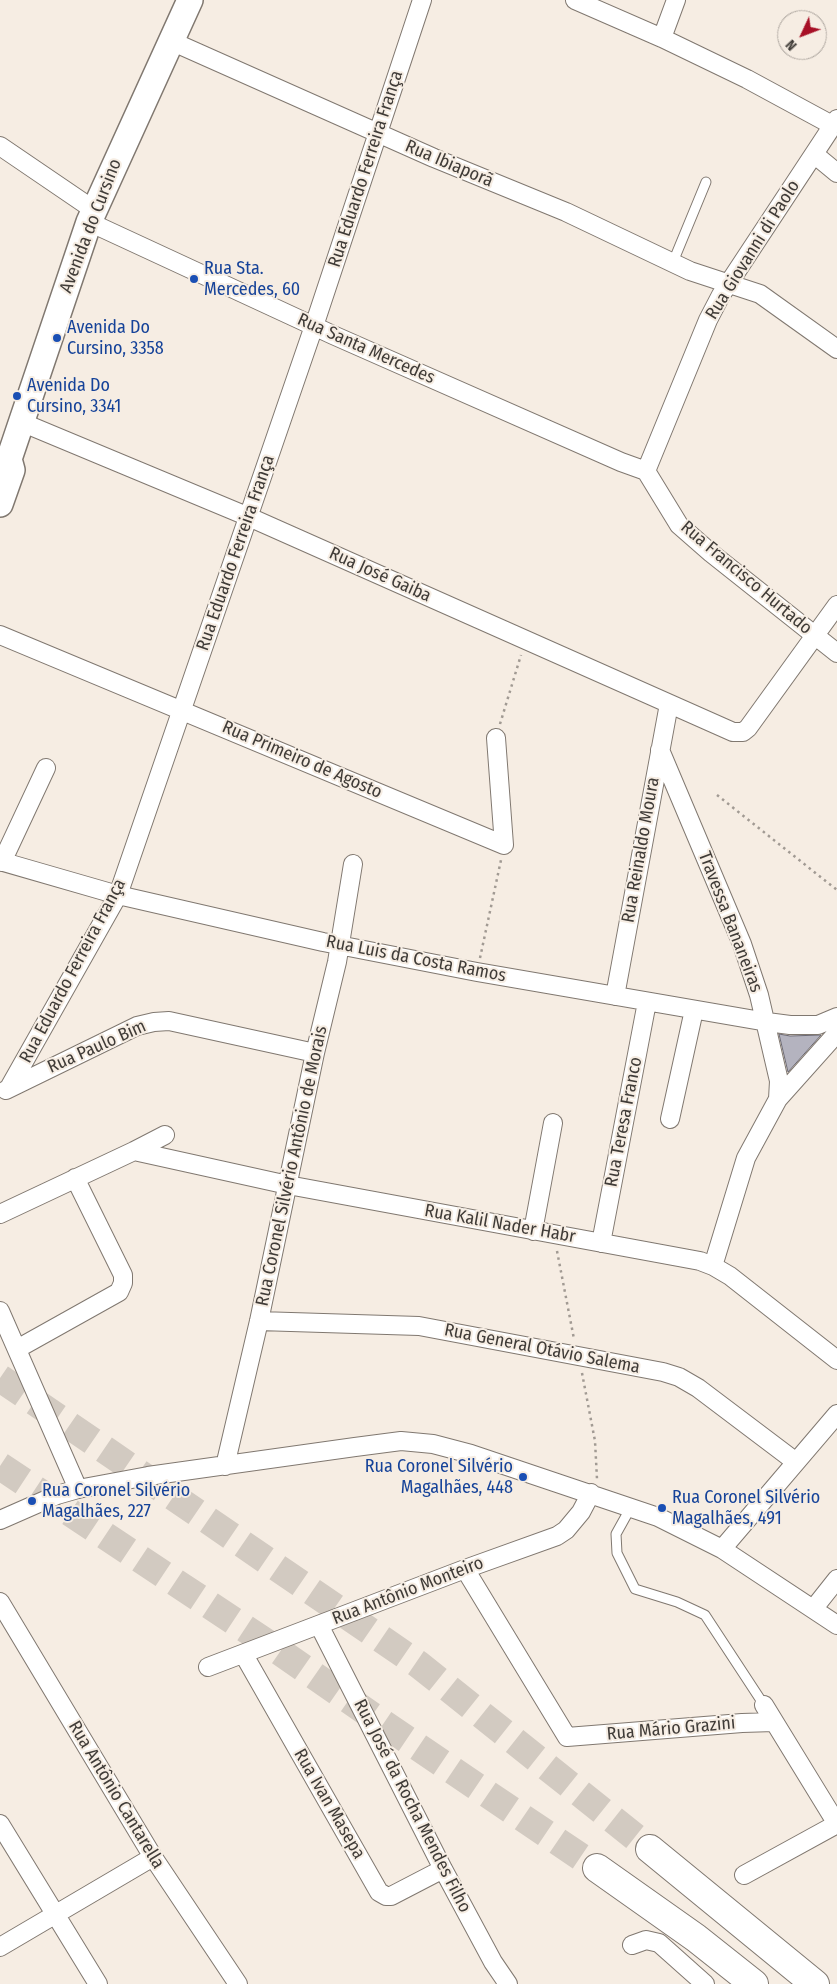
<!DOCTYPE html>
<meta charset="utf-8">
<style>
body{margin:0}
#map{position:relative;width:837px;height:1984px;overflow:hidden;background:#f6ede3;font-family:"Fira Sans Condensed",sans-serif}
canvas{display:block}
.north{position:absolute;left:777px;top:10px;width:50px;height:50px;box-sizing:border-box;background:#f6ede3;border:1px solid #ada69f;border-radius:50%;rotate:227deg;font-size:14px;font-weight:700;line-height:20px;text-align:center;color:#403c38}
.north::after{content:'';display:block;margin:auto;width:18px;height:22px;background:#a71026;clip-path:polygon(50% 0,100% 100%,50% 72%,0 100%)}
</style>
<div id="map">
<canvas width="837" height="1984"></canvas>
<div class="north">N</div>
</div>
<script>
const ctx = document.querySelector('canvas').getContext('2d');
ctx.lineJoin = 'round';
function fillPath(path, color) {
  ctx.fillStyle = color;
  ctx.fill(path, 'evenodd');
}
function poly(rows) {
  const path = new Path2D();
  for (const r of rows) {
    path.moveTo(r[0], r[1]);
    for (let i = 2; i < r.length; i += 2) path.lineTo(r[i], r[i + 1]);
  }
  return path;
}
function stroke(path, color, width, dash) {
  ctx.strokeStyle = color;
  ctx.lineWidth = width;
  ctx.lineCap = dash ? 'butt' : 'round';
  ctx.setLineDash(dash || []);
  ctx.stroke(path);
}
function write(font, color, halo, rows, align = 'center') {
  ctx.font = font + ' "Fira Sans Condensed",sans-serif';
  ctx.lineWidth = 4;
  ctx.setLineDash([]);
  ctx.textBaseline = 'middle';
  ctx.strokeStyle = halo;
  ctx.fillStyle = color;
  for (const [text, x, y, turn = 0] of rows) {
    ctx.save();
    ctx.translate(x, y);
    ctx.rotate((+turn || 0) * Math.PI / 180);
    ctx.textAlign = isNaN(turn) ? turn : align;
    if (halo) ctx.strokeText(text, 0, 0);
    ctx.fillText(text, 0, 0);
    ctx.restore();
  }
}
const building = poly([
 [779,1034,790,1036,821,1035,788,1072,779,1034]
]);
fillPath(building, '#b4b3bf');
stroke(building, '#6a6974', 1);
stroke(poly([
 [0,1378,418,1664,650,1849],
 [0,1466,279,1651,378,1720,597,1868]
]), '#d2cac1', 28, [28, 14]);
const lane = poly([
 [673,262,706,182],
 [631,1507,616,1534,617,1553,635,1589,677,1602,705,1615,764,1705]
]);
const street = poly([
 [575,0,662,38,747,79,832,125],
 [662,38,676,0],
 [171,41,434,158,566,212,690,271,760,294,837,349],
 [0,146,94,210],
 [814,154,837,173],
 [89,222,333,335,621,462,646,471],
 [21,422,249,517,733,732,743,732,748,728,837,605],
 [646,471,708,320,721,295,837,119],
 [646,471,679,525,711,553,837,653],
 [0,635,504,845,496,738],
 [660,750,742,944,759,995,779,1081,778,1099],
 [0,861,118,895,323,942,477,972,767,1022,790,1025,818,1025,837,1017],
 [2,862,46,768],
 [615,996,669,704],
 [9,1088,118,895,314,326,422,0],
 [6,1090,137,1026,154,1022,169,1021,315,1053],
 [670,1119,694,1010],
 [134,1151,288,1185,700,1261,713,1266,730,1276,837,1360],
 [0,1214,134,1151,165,1135],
 [533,1231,553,1123],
 [601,1243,647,1002],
 [713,1266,746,1158,778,1099,837,1033],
 [0,1311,78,1489],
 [259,1321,419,1326,663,1372,679,1377,698,1388,796,1462],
 [17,1349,119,1292,123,1283,123,1275,75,1178],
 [225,1466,259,1321,315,1053,337,962,353,864],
 [0,1520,57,1495,78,1489,148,1476,355,1447,401,1441,433,1444,471,1454,658,1517,722,1549,837,1625],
 [722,1549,837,1414],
 [465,1569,567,1737,742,1723,774,1722],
 [0,1602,153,1857,238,1984],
 [814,1608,837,1579],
 [319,1625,443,1869,493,1962,508,1984],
 [244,1655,379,1892,386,1896,391,1896,443,1869],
 [208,1667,465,1569,557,1536,566,1530,581,1512,591,1493],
 [764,1705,837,1824],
 [0,1824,98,1984],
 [744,1875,837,1824],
 [632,1945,646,1940,659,1943,705,1984],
 [0,1947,153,1857]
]);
const secondary = poly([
 [0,504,12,470,9,459,89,222,190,0]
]);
const highway = poly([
 [650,1849,815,1984],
 [597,1868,696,1938,754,1984]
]);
stroke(lane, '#807870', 11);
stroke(street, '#807870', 20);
stroke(secondary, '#807870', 28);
stroke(highway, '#807870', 30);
stroke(poly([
 [500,724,521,655],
 [717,795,837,890],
 [480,958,501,860],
 [557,1251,574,1339],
 [582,1373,595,1441,597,1479]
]), '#a19a93', 2.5, [2.5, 4]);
stroke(lane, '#fff', 9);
stroke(street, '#fff', 18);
stroke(secondary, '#fff', 25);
stroke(highway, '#fff', 28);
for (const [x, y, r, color] of [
 [194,279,5,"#1a4fb4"],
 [57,338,5,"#1a4fb4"],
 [17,396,5,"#1a4fb4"],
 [523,1477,5,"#1a4fb4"],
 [32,1501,5,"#1a4fb4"],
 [662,1508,5,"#1a4fb4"]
]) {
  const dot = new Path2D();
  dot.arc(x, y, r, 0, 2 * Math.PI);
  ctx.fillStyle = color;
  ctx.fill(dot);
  stroke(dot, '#f6ede3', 2);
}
write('18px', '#403c38', '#f6ede3', [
 ["Rua Ibiaporã",449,164,23],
 ["Rua Eduardo Ferreira França",366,169,-72],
 ["Avenida do Cursino",91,226,-69],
 ["Rua Giovanni di Paolo",753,250,-58],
 ["Rua Santa Mercedes",366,349,24],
 ["Rua Eduardo Ferreira França",236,553,-71],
 ["Rua José Gaiba",380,575,24],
 ["Rua Francisco Hurtado",746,578,40],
 ["Rua Primeiro de Agosto",302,760,23],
 ["Rua Reinaldo Moura",641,850,-80],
 ["Travessa Bananeiras",730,922,69],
 ["Rua Luis da Costa Ramos",416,959,11],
 ["Rua Eduardo Ferreira França",73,971,-62],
 ["Rua Paulo Bim",97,1047,-24],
 ["Rua Teresa Franco",624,1122,-79],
 ["Rua Coronel Silvério Antônio de Morais",292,1166,-78],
 ["Rua Kalil Nader Habr",500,1224,10],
 ["Rua General Otávio Salema",542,1349,11],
 ["Rua Antônio Monteiro",408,1591,-21],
 ["Rua Mário Grazini",671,1729,-5],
 ["Rua Antônio Cantarella",116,1795,59],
 ["Rua Ivan Masepa",329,1804,60],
 ["Rua José da Rocha Mendes Filho",412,1806,63]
]);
write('18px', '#164399', '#f6ede3', [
 ["Rua Sta.",204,269],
 ["Mercedes, 60",204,290],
 ["Avenida Do",67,328],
 ["Cursino, 3358",67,349],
 ["Avenida Do",27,386],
 ["Cursino, 3341",27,407],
 ["Rua Coronel Silvério",513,1467,"right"],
 ["Magalhães, 448",513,1488,"right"],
 ["Rua Coronel Silvério",42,1491],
 ["Magalhães, 227",42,1512],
 ["Rua Coronel Silvério",672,1498],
 ["Magalhães, 491",672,1519]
], 'left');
</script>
